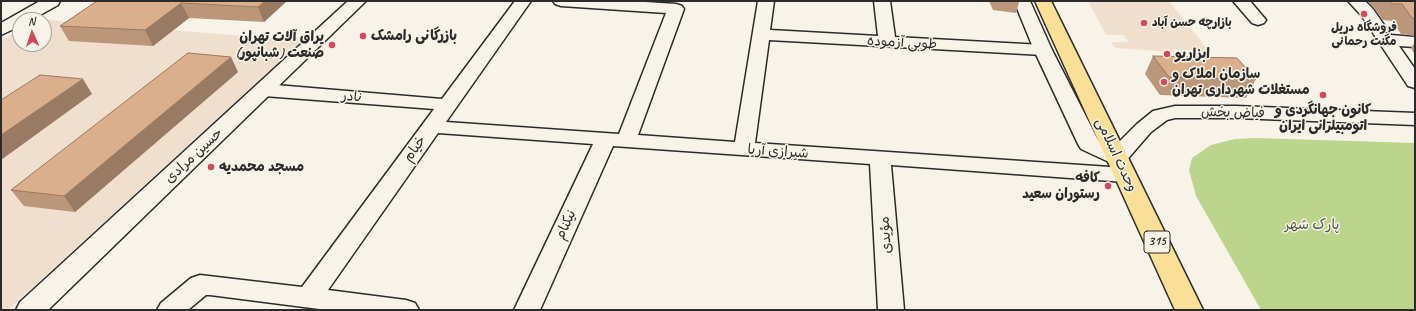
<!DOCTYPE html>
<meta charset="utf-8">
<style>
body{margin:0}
#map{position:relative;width:1416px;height:311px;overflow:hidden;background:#f7f3e8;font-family:Caveat,sans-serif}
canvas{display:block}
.frame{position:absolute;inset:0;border:2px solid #2b2b2b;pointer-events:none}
.north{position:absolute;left:12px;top:12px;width:40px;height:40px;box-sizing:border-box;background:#f7f3e8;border:1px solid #a5a39c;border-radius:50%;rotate:357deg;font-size:11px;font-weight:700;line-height:16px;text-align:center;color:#2b2b2b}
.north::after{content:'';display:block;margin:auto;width:14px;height:18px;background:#d1495b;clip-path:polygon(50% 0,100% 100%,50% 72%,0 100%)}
</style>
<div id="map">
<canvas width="1416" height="311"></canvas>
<div class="frame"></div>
<div class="north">N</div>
</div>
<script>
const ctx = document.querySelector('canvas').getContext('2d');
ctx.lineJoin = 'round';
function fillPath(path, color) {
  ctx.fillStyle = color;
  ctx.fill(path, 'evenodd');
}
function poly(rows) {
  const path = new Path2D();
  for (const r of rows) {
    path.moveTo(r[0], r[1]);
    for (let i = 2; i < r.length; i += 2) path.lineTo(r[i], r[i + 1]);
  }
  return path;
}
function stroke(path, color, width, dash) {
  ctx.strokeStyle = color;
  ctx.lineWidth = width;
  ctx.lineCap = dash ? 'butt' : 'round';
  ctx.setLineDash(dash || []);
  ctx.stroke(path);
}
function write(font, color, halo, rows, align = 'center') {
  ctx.font = font + ' Caveat,"Playpen Sans Arabic",sans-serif';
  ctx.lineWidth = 3;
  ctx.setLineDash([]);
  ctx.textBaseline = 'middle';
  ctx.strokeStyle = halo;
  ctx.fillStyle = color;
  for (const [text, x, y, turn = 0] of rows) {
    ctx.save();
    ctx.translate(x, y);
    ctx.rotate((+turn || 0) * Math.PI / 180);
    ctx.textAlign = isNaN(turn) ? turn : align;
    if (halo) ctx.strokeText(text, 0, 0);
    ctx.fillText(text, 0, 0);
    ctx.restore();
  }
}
fillPath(poly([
 [1088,1,1169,1,1209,51,1172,49,1175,52,1115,48,1111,42,1129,42,1124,35,1106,35],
 [39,19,302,41,8,310,1,310,1,41,20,30,20,44,44,44,44,20,37,20]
]), '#efdfcc');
fillPath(poly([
 [1255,138,1415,143,1415,310,1261,310,1196,196,1189,170,1192,158,1211,145,1235,139]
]), '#bcd58c');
const street = poly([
 [515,1,531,1,446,122,619,134,666,13,561,6,555,4,553,1,630,1,676,4,682,6,684,9,638,135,735,142,758,1,774,1,770,30,878,36,874,1,890,1,895,37,1043,45,1049,46,1052,50,1049,54,1043,55,769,40,755,143,1125,168,1133,170,1136,175,1133,180,1125,182,891,165,904,310,878,310,870,164,613,146,540,310,514,310,593,144,438,133,328,290,406,300,415,303,419,310,327,310,210,295,206,295,188,310,157,310,161,303,191,278,200,275,302,287,434,109,264,96,257,94,255,90,257,86,264,84,442,99,515,1],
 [1233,1,1250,1,1266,20,1264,23,1258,25,1252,23,1233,1],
 [1348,1,1365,1,1373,9,1391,35,1415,37,1415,47,1399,46,1415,69,1415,88,1408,86,1361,15,1348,1]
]);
const secondary = poly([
 [40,1,60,1,58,5,31,20,20,20,20,26,1,35,1,23,40,1],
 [348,1,366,1,48,310,16,310,20,302,348,1],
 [1014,1,1030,1,1052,50,1098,140,1114,147,1137,124,1153,111,1175,106,1236,106,1415,113,1415,125,1236,118,1175,118,1167,120,1151,132,1125,162,1117,164,1109,162,1081,149,1078,144,1034,50,1014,1]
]);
const primary = poly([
 [1035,1,1051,1,1203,310,1175,310,1035,1]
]);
stroke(street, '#2b2b2b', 3);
stroke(secondary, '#2b2b2b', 3);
stroke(primary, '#2b2b2b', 3);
fillPath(street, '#f7f3e8');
fillPath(secondary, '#f7f3e8');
fillPath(primary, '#fadf96');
fillPath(poly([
 [97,1,287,1,264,22,189,18,153,46,69,41,60,26],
 [989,1,1018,1,1019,2,1016,13,993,10],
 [1367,1,1415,1,1415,36,1401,34,1392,21,1383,20,1374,8],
 [1415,42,1415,55,1411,48],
 [1153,56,1256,79,1246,98,1160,95,1145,74],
 [238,72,75,212,24,206,11,190]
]), '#bc9678');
fillPath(poly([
 [265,1,287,1,264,22,258,7],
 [181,3,189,18,153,46,145,30],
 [231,57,238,72,75,212,64,196],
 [83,79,92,94,1,160,1,135]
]), '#997a62');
const building = poly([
 [97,1,265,1,258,7,181,3,145,30,60,26,97,1],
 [1390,1,1415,1,1415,18,1412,18,1402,4,1393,4,1390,1],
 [188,53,231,57,64,196,11,190,188,53],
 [1153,56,1237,58,1256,79,1169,77,1153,56],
 [40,75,83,79,1,135,1,100,40,75]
]);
fillPath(building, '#dbaf8c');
stroke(building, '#997a62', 1);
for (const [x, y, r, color] of [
 [1364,14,4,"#d1495b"],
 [1144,23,4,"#d1495b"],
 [363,36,4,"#d1495b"],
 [332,45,4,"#d1495b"],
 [1167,54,4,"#d1495b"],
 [1164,82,4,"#d1495b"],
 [1323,95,4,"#d1495b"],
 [211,167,4,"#d1495b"],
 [1108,186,4,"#d1495b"]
]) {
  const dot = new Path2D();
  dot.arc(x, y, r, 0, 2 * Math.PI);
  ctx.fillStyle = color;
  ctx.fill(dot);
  stroke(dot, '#f7f3e8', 1.5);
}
write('bold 12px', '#2b2b2b', '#f7f3e8', [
 ["بازارچه حسن آباد",1152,23],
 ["فروشگاه دریل",1364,28,"center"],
 ["مگنت رحمانی",1364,42,"center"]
], 'left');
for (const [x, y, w] of [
 [1157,242,26]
]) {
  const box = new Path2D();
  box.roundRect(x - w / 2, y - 11, w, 22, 3);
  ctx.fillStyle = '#f7f3e8';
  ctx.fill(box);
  stroke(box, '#2b2b2b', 1);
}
write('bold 13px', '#2b2b2b', null, [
 ["315",1157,242]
]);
write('bold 14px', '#2b2b2b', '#f7f3e8', [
 ["بازرگانی رامشک",371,36],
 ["یراق آلات تهران",324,37,"right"],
 ["صنعت (شبانپور)",324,53,"right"],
 ["ابزاریو",1175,54],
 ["سازمان املاک و",1172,74],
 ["مستغلات شهرداری تهران",1172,90],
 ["کانون جهانگردی و",1323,110,"center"],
 ["اتومبیلرانی ایران",1323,126,"center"],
 ["مسجد محمدیه",219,167],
 ["کافه",1100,178,"right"],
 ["رستوران سعید",1100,194,"right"]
], 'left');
write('14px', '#2b2b2b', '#f7f3e8', [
 ["طوبی آزموده",902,43,3],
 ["نادر",352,97,5],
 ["فیاض بخش",1233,113,1],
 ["خیام",415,149,-54],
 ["شیرازی آریا",778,152,4],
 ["وحدت اسلامی",1116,155,65],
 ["حسین مرادی",194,156,-43],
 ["نیکنام",566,225,-65],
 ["مؤیدی",886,235,-94]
]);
write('14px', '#4f5643', '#f7f3e8', [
 ["پارک شهر",1312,225]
]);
</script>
